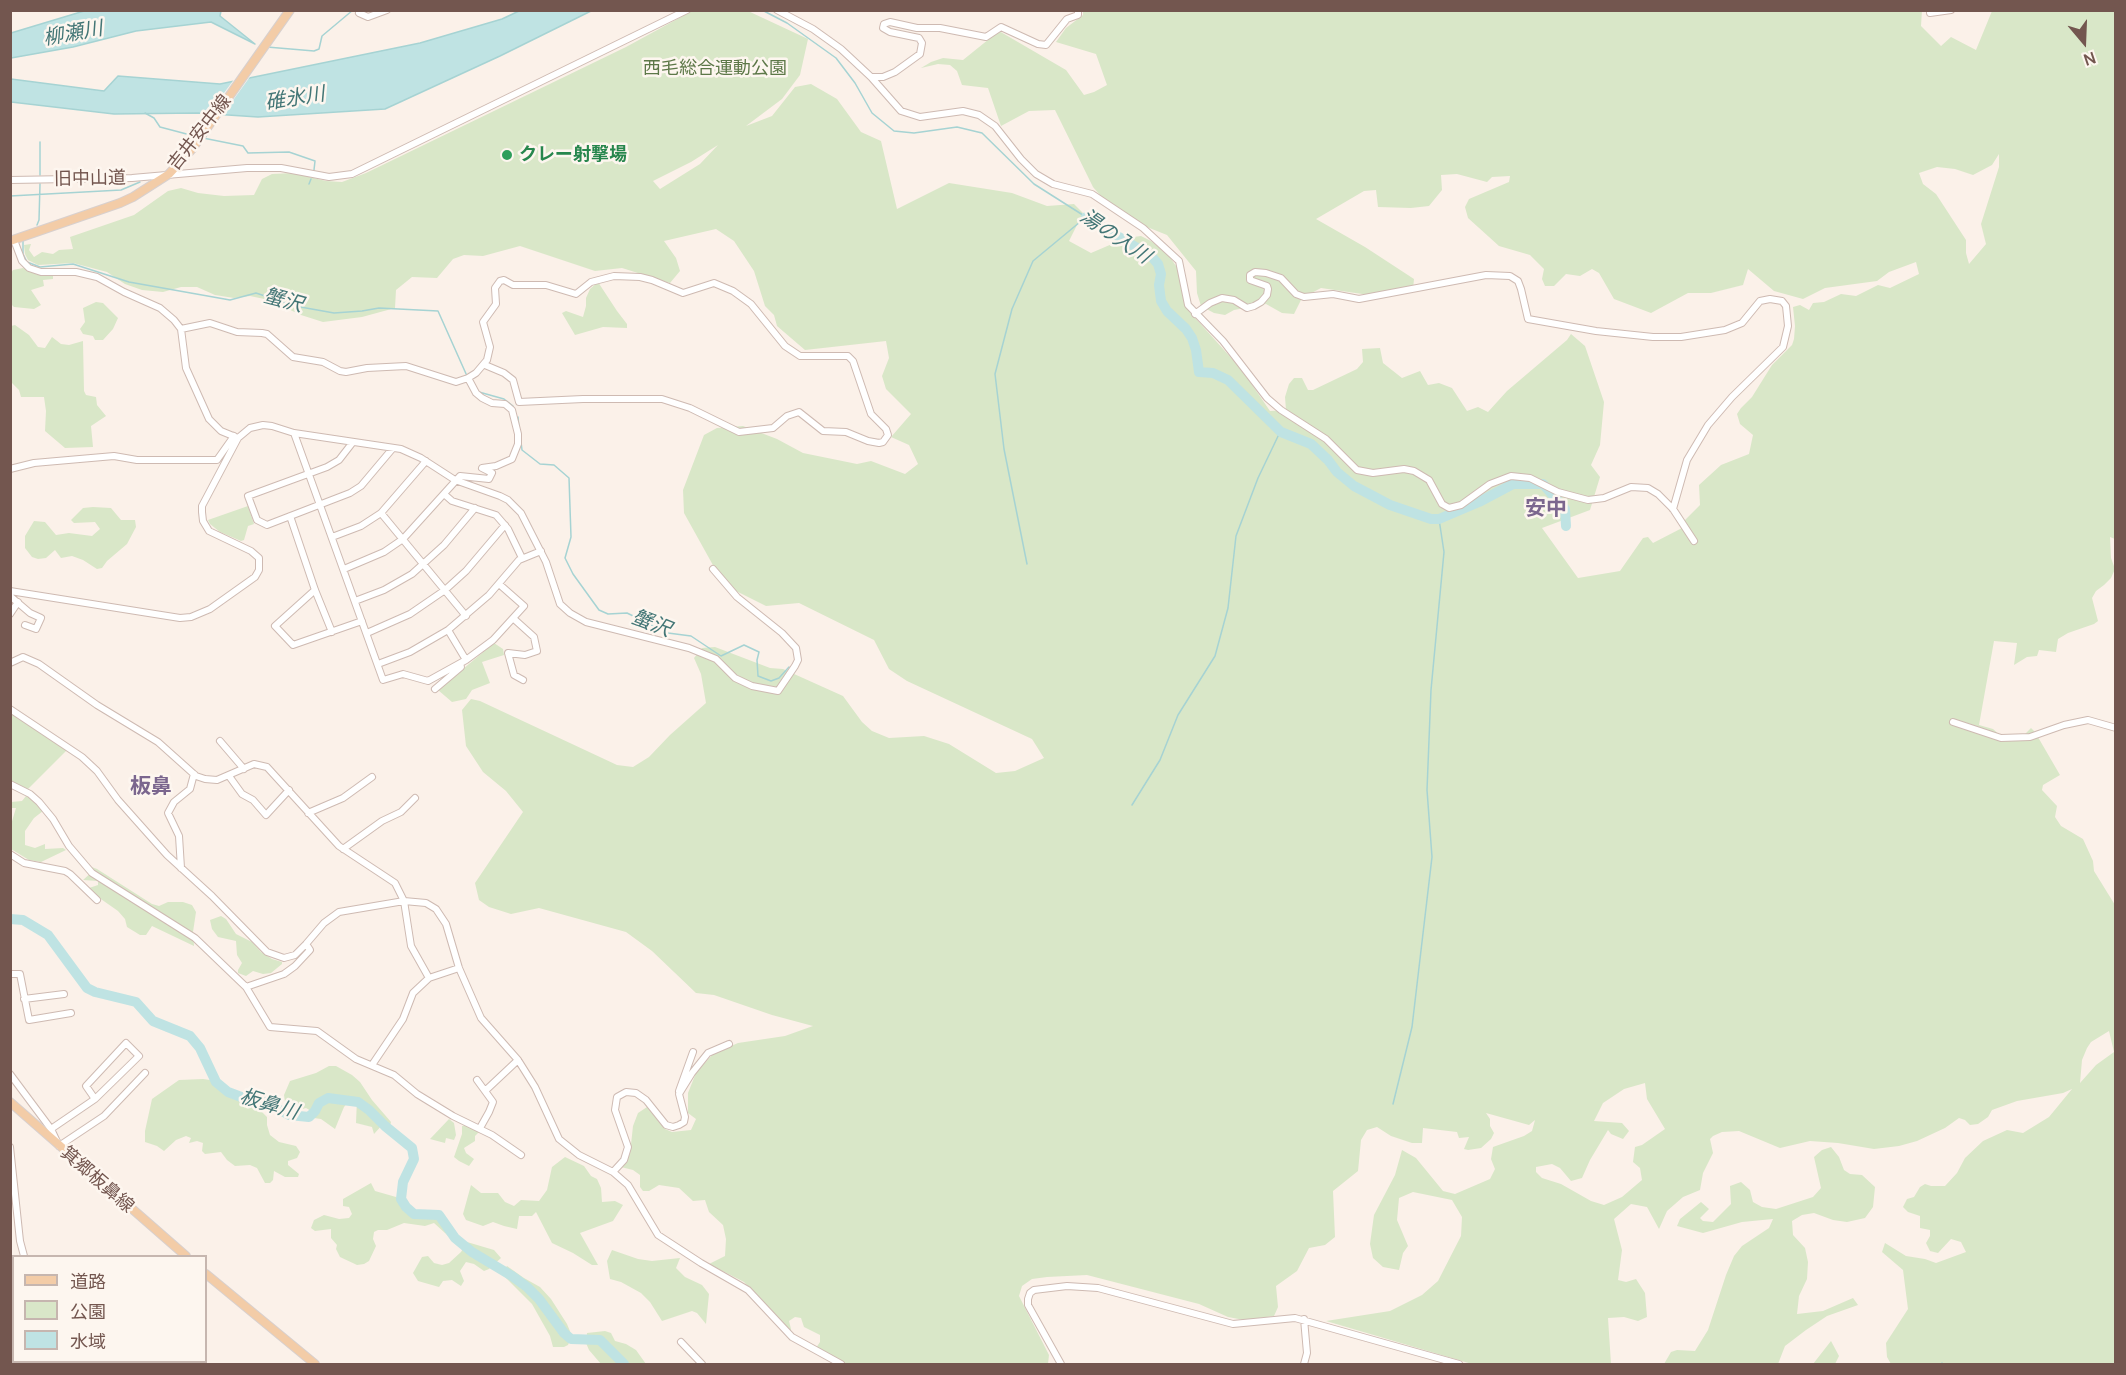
<!DOCTYPE html>
<meta charset="utf-8">
<style>
body{margin:0}
#map{position:relative;width:2126px;height:1375px;overflow:hidden;background:#fbf1e9;font-family:Manrope,"Noto Sans JP",sans-serif}
canvas{display:block}
.frame{position:absolute;inset:0;border:12px solid #73564f;pointer-events:none}
.legend{position:absolute;left:12px;top:1255px;width:195px;height:108px;box-sizing:border-box;background:#fdf6ef;border:2px solid #c6b6af;margin:0;padding:8px 10px;list-style:none;font-size:18px;color:#73564f}
.legend li{display:flex;align-items:center;gap:12px;height:30px}
.legend b{width:30px;border:2px solid #c6b6af}
.north{position:absolute;left:2054px;top:12px;width:60px;height:60px;-webkit-text-stroke:4px #fdf6ef;paint-order:stroke;rotate:161deg;font-size:16px;font-weight:700;line-height:24px;text-align:center;color:#73564f}
.north::after{content:'';display:block;margin:auto;width:21px;height:27px;background:#73564f;clip-path:polygon(50% 0,100% 100%,50% 72%,0 100%)}
</style>
<div id="map">
<canvas width="2126" height="1375"></canvas>
<div class="frame"></div>
<ul class="legend">
<li><b style="height:8px;background:#f3cca7"></b>道路</li>
<li><b style="height:16px;background:#d9e7c8"></b>公園</li>
<li><b style="height:16px;background:#bfe3e3"></b>水域</li>
</ul>
<div class="north">N</div>
</div>
<script>
const ctx = document.querySelector('canvas').getContext('2d');
ctx.lineJoin = 'round';
function fillPath(path, color) {
  ctx.fillStyle = color;
  ctx.fill(path, 'evenodd');
}
function poly(rows) {
  const path = new Path2D();
  for (const r of rows) {
    path.moveTo(r[0], r[1]);
    for (let i = 2; i < r.length; i += 2) path.lineTo(r[i], r[i + 1]);
  }
  return path;
}
function stroke(path, color, width, dash) {
  ctx.strokeStyle = color;
  ctx.lineWidth = width;
  ctx.lineCap = dash ? 'butt' : 'round';
  ctx.setLineDash(dash || []);
  ctx.stroke(path);
}
function write(font, color, halo, rows, align = 'center') {
  ctx.font = font + ' Manrope,"Noto Sans JP",sans-serif';
  ctx.lineWidth = 5;
  ctx.setLineDash([]);
  ctx.textBaseline = 'middle';
  ctx.strokeStyle = halo;
  ctx.fillStyle = color;
  for (const [text, x, y, turn = 0] of rows) {
    ctx.save();
    ctx.translate(x, y);
    ctx.rotate((+turn || 0) * Math.PI / 180);
    ctx.textAlign = isNaN(turn) ? turn : align;
    if (halo) ctx.strokeText(text, 0, 0);
    ctx.fillText(text, 0, 0);
    ctx.restore();
  }
}
fillPath(poly([
 [1083,10,1922,10,1921,26,1941,46,1951,37,1976,50,1992,11,2115,11,2115,539,2110,537,2111,558,2115,569,2111,578,2104,585,2096,591,2092,598,2098,621,2094,624,2068,633,2058,639,2056,652,2039,650,2037,656,2027,657,2014,665,2017,643,1994,641,1979,725,1993,729,2001,736,2022,737,2031,728,2035,732,2060,775,2043,785,2042,790,2057,806,2055,817,2061,826,2083,839,2093,861,2094,871,2115,905,2115,1364,1891,1364,1887,1357,1886,1343,1908,1309,1903,1270,1882,1252,1885,1243,1906,1256,1925,1259,1936,1263,1966,1252,1961,1242,1951,1239,1938,1253,1930,1251,1926,1243,1930,1236,1930,1230,1920,1228,1920,1216,1908,1212,1903,1207,1907,1199,1914,1197,1920,1187,1925,1184,1931,1186,1945,1186,1957,1173,1965,1158,1983,1141,2007,1130,2023,1133,2049,1117,2072,1089,2063,1093,2017,1101,1992,1110,1988,1117,1978,1124,1970,1125,1965,1120,1959,1118,1945,1128,1917,1141,1899,1146,1874,1149,1838,1143,1810,1141,1780,1148,1739,1131,1722,1132,1713,1136,1710,1139,1713,1153,1703,1173,1700,1190,1683,1197,1667,1211,1659,1229,1647,1207,1631,1204,1614,1219,1622,1250,1618,1280,1626,1282,1636,1279,1645,1293,1647,1317,1638,1321,1624,1317,1608,1318,1611,1364,1472,1364,1326,1321,1390,1311,1422,1295,1438,1281,1461,1236,1462,1217,1452,1200,1413,1192,1399,1198,1397,1220,1408,1246,1403,1253,1399,1270,1383,1267,1373,1258,1370,1244,1374,1215,1395,1175,1402,1150,1416,1158,1443,1191,1455,1194,1490,1179,1495,1169,1491,1159,1493,1147,1524,1136,1532,1131,1535,1120,1529,1125,1486,1113,1490,1119,1490,1126,1494,1133,1491,1139,1481,1148,1468,1150,1464,1149,1469,1137,1459,1138,1457,1132,1423,1128,1422,1143,1412,1143,1391,1136,1377,1127,1367,1130,1361,1140,1358,1171,1333,1191,1335,1237,1325,1245,1309,1248,1297,1271,1276,1286,1278,1307,1274,1316,1244,1320,1228,1317,1199,1304,1087,1275,1047,1277,1032,1279,1022,1286,1019,1296,1049,1355,1048,1364,844,1364,816,1348,820,1342,820,1335,804,1327,801,1318,795,1317,789,1321,791,1329,790,1333,744,1282,709,1264,725,1256,726,1239,723,1225,709,1212,705,1200,693,1201,679,1188,659,1185,649,1191,643,1191,640,1187,640,1175,633,1170,621,1167,630,1154,633,1126,638,1113,647,1107,665,1129,672,1132,691,1130,696,1119,688,1113,688,1093,696,1073,713,1054,738,1043,785,1036,813,1026,772,1015,714,995,696,993,652,951,626,932,539,908,511,914,489,907,479,900,475,883,523,812,506,791,483,772,466,746,462,710,471,699,480,701,617,765,633,767,649,757,670,735,706,703,701,674,694,658,702,648,715,647,770,668,783,669,843,696,862,722,872,731,889,738,924,736,949,744,996,773,1015,771,1044,758,1032,739,907,681,889,669,874,640,799,603,766,606,724,585,684,513,683,490,704,435,717,428,743,426,777,439,803,453,857,464,871,461,905,474,918,464,909,445,891,437,911,414,886,389,882,376,889,358,886,341,805,350,777,326,774,315,765,306,754,271,734,241,716,229,664,241,676,258,680,271,670,283,622,268,595,271,520,246,483,256,464,255,453,259,437,278,412,277,396,290,395,308,362,317,323,322,301,315,269,300,250,296,234,298,215,295,197,287,181,287,163,292,142,290,125,284,107,272,73,263,38,265,28,260,25,254,24,245,31,244,29,250,34,257,42,252,53,254,59,250,73,249,70,237,134,215,168,191,181,188,198,193,224,196,254,195,262,179,272,174,293,173,326,181,342,182,366,173,626,47,692,11,748,11,808,39,800,75,782,99,746,126,772,116,795,87,811,84,837,99,861,132,881,141,897,209,949,183,1012,193,1047,206,1074,204,1083,213,1069,241,1091,253,1126,238,1141,236,1151,241,1167,253,1183,276,1189,311,1242,370,1270,411,1286,410,1285,397,1289,384,1294,378,1302,378,1308,390,1313,390,1357,369,1363,362,1362,349,1380,348,1383,363,1402,378,1420,371,1428,385,1439,383,1452,388,1467,411,1478,407,1488,412,1507,391,1567,340,1571,334,1585,346,1604,402,1600,445,1591,465,1600,477,1590,510,1542,528,1578,578,1620,571,1643,538,1648,537,1653,543,1684,527,1685,520,1700,505,1699,485,1721,465,1749,454,1753,435,1740,424,1737,414,1741,408,1752,397,1772,365,1792,345,1794,339,1795,326,1793,307,1800,305,1809,310,1813,303,1824,302,1841,294,1856,296,1878,285,1890,288,1919,274,1916,262,1889,272,1877,281,1825,288,1803,299,1774,291,1748,269,1743,285,1711,293,1688,293,1651,313,1614,299,1599,273,1592,269,1580,276,1566,274,1554,286,1545,286,1542,279,1544,269,1530,255,1499,246,1468,218,1465,207,1469,199,1509,182,1510,176,1492,177,1487,182,1457,174,1441,175,1442,190,1429,206,1411,208,1378,207,1376,190,1364,191,1316,219,1365,247,1414,279,1413,289,1376,296,1321,288,1302,298,1294,314,1282,313,1266,304,1234,310,1225,315,1214,313,1201,306,1197,293,1196,271,1167,235,1117,215,1093,187,1055,110,1029,111,1001,126,988,88,962,85,957,71,950,65,938,64,921,68,931,62,943,58,963,60,999,31,1066,70,1084,95,1094,92,1107,85,1096,54,1056,42,1066,28,1083,15],
 [718,145,700,164,660,189,653,181,691,162],
 [1999,154,1999,167,1981,224,1986,244,1969,264,1966,253,1966,240,1936,194,1923,184,1919,173,1937,167,1955,169,1973,175,1992,165],
 [2109,1031,2114,1052,2096,1065,2080,1083,2082,1060,2087,1048,2091,1042],
 [1645,1083,1647,1099,1665,1129,1642,1145,1635,1147,1633,1162,1640,1168,1642,1180,1622,1197,1604,1205,1591,1201,1561,1184,1542,1178,1536,1172,1536,1167,1552,1164,1560,1168,1571,1181,1582,1178,1590,1160,1608,1130,1611,1134,1623,1139,1629,1131,1622,1123,1594,1121,1603,1103,1624,1089],
 [23,268,38,275,53,275,53,279,43,280,44,286,31,290,41,305,34,309,14,307,11,304,10,275,13,270],
 [598,282,617,311,627,324,627,328,603,327,575,335,562,313,566,311,583,317,586,306,586,298,590,289],
 [96,302,103,303,118,318,113,329,103,340,95,340,93,336,83,334,80,329,85,322,83,308],
 [15,325,29,335,38,347,45,348,52,337,61,344,69,345,83,341,84,391,86,395,96,397,97,405,106,416,91,426,93,447,65,448,45,431,46,411,44,397,21,397,19,390,12,383,11,326],
 [248,506,254,524,248,526,244,540,241,541,220,532,210,524,208,520],
 [93,507,111,508,121,520,135,520,136,527,127,544,107,561,102,568,97,569,83,560,72,556,61,558,55,550,46,558,38,559,32,557,25,548,25,536,34,521,45,522,56,535,69,533,92,536,100,529,95,522,74,523,71,520,83,508],
 [494,643,503,649,504,655,482,662,490,683,472,690,466,699,452,702,438,690],
 [12,713,67,750,28,789,11,781],
 [26,796,30,797,43,811,34,818,25,831,25,845,35,848,45,844,45,849,63,848,66,850,41,862,29,860,11,849,10,828,16,808,11,808,11,802,22,801],
 [89,866,97,869,152,904,159,906,168,902,183,902,192,905,196,912,193,932,194,946,152,926,146,935,140,935,127,927,125,919,118,911,98,897,89,888,98,885,98,881,83,880,93,871],
 [221,916,226,919,236,934,252,942,261,952,272,959,282,962,282,964,271,973,263,974,253,971,246,976,238,973,238,970,242,963,237,955,236,941,218,937,212,929,210,920],
 [329,1066,336,1066,352,1075,360,1082,372,1100,391,1122,390,1126,384,1123,374,1134,372,1127,356,1123,357,1099,351,1099,344,1107,335,1129,321,1119,314,1118,311,1111,306,1108,292,1112,285,1102,284,1095,290,1081,316,1073],
 [203,1079,210,1080,226,1094,252,1105,265,1104,270,1107,269,1110,263,1108,260,1110,267,1117,267,1125,270,1135,279,1142,296,1146,300,1152,297,1158,288,1161,288,1165,299,1174,298,1177,285,1177,274,1171,273,1180,270,1183,265,1183,257,1168,250,1165,235,1166,227,1160,221,1152,205,1154,202,1151,203,1143,197,1141,189,1143,191,1138,186,1136,176,1140,164,1151,157,1146,145,1142,145,1131,152,1099,179,1080],
 [449,1119,454,1123,456,1135,454,1140,446,1138,445,1143,430,1139],
 [467,1125,479,1132,475,1136,475,1141,464,1148,466,1153,474,1159,469,1166,459,1161,454,1157,462,1134,462,1126],
 [1831,1147,1839,1157,1844,1170,1850,1174,1862,1175,1875,1187,1873,1207,1865,1218,1847,1222,1833,1220,1814,1213,1802,1215,1792,1221,1793,1235,1805,1248,1808,1262,1807,1279,1799,1296,1797,1314,1823,1311,1853,1298,1858,1305,1827,1316,1806,1330,1785,1346,1778,1364,1664,1364,1671,1352,1677,1350,1695,1351,1708,1330,1726,1275,1734,1256,1742,1246,1769,1228,1773,1219,1742,1222,1703,1233,1677,1226,1680,1219,1701,1202,1709,1209,1700,1218,1703,1221,1713,1222,1731,1204,1730,1186,1741,1182,1750,1190,1753,1202,1762,1207,1776,1209,1813,1197,1821,1188,1814,1157,1822,1150],
 [565,1157,584,1166,591,1176,597,1179,601,1188,602,1202,615,1201,623,1205,613,1221,580,1233,598,1265,592,1265,573,1253,552,1243,536,1212,532,1216,519,1216,517,1229,504,1226,493,1222,483,1226,466,1220,463,1214,471,1185,481,1193,498,1193,505,1202,514,1206,521,1200,539,1201,547,1190,552,1167],
 [371,1183,375,1191,396,1197,411,1217,436,1218,443,1221,459,1240,456,1243,434,1223,425,1226,404,1223,387,1230,378,1230,374,1232,373,1239,376,1246,369,1261,364,1264,357,1265,340,1257,336,1249,337,1245,331,1238,331,1229,315,1231,311,1228,314,1220,324,1215,339,1219,349,1218,352,1214,349,1207,343,1206,343,1199],
 [467,1242,494,1250,501,1258,489,1269,484,1271,474,1264,466,1262,460,1271,464,1281,461,1286,452,1280,443,1281,439,1287,418,1281,413,1273,422,1257,428,1256,434,1263,442,1265,449,1263,461,1252],
 [612,1250,638,1259,652,1261,680,1258,676,1268,685,1277,702,1285,709,1294,706,1324,697,1313,692,1311,662,1321,650,1302,641,1293,621,1282,610,1279,607,1261],
 [507,1266,524,1278,540,1287,551,1299,567,1324,572,1336,568,1345,564,1347,553,1347,550,1336,532,1304,501,1273],
 [605,1331,611,1333,615,1341,626,1344,636,1350,646,1364,601,1364,589,1350,586,1343,587,1333],
 [1831,1341,1839,1356,1835,1364,1813,1364]
]), '#d9e7c8');
const water = poly([
 [84,11,221,11,220,16,255,44,211,22,136,31,73,47,11,58,11,33,84,11],
 [519,11,591,11,500,56,385,109,258,117,198,113,114,114,11,102,11,79,104,91,118,76,220,84,420,43,502,19,519,11]
]);
fillPath(water, '#bfe3e3');
stroke(water, '#a6d3d3', 1.5);
fillPath(poly([
 [252,74,221,117,207,116,235,78]
]), '#fbf1e9');
stroke(poly([
 [762,10,787,23,836,58,855,83,872,113,894,131,914,133,957,127,982,133,1034,184,1086,217,1033,261,1012,309,995,374,1004,449,1027,564],
 [267,47,314,51,319,49,322,36,353,10],
 [145,113,154,118,160,127,198,137],
 [203,138,243,146,248,153,289,152,315,161,314,170],
 [40,175,40,142],
 [309,184,311,179],
 [10,196,121,190,140,182],
 [37,225,39,220,40,184],
 [23,241,23,254,27,262,40,267,73,264,129,282,230,300,256,293,295,306,334,313,362,311,379,308,438,311,467,376],
 [479,392,504,399,513,406],
 [518,417,519,428],
 [521,442,522,450,540,464,554,465,569,478,571,537,565,558,573,574,599,610,608,614,627,613,668,633,691,636,721,656,744,645,759,652,757,660,758,676,771,681,779,678,789,667],
 [1132,805,1160,760,1178,715,1215,656,1228,608,1236,536,1258,478,1281,430],
 [1393,1104,1412,1027,1432,857,1427,790,1431,690,1444,552,1439,519],
 [1942,1364,1942,1363]
]), '#a6d3d3', 1.5);
stroke(poly([
 [1086,217,1152,257,1158,264,1161,274,1159,285,1161,301,1167,311,1186,329,1192,338,1196,350,1199,372,1213,373,1228,380,1281,432,1311,444,1328,460,1337,472,1354,486,1390,505,1431,519,1439,519,1479,502,1513,484,1543,484,1565,509,1566,526],
 [10,919,23,920,48,935,87,988,95,992,136,1002,153,1021,190,1036,200,1048,216,1082,228,1092,252,1101,264,1101,289,1115,309,1117,315,1111,319,1103,328,1098,358,1102,369,1110,385,1126,412,1148,414,1159,403,1182,401,1199,406,1207,414,1214,439,1215,455,1238,472,1252,512,1276,527,1287,539,1299,564,1333,571,1339,600,1340,624,1364]
]), '#bfe3e3', 10);
const minor = poly([
 [361,10,359,13,368,17,387,10],
 [777,10,813,29,841,49,871,77,901,111,920,117,963,111,979,115,995,126,1021,159,1036,174,1053,184,1092,194,1143,228,1179,261,1188,305,1223,341,1267,398,1281,410,1326,439,1357,470,1373,473,1404,469,1414,471,1429,480,1442,504,1449,508,1461,505,1490,484,1511,476,1530,478,1558,492,1588,500,1604,498,1631,487,1648,488,1658,494,1673,509,1694,541],
 [1930,13,1951,10],
 [871,77,883,77,895,72,920,54,922,43,919,38,890,32,883,28,884,24,890,22,917,28,940,28,986,37,1001,27,1038,44,1046,45,1067,19,1078,15,1078,10],
 [10,180,132,178,247,168,281,168,329,177,352,174,687,10],
 [14,240,22,261,29,268,41,272,76,272,97,277,124,292,160,308,174,320,181,329,186,368,209,419,221,431,238,438],
 [1195,314,1210,303,1222,298,1234,300,1247,308,1254,306,1261,302,1267,295,1268,289,1267,286,1250,280,1250,275,1255,272,1266,273,1281,278,1296,294,1304,297,1333,294,1359,299,1486,275,1510,276,1518,281,1521,289,1528,319,1596,331,1653,337,1681,337,1725,330,1742,323,1760,301,1770,299,1782,301,1786,306,1788,326,1783,347,1732,397,1708,425,1687,460,1673,509],
 [181,329,210,323,237,332,262,333,267,334,293,357,323,362,340,371,346,372,367,368,406,366,456,382,468,378,476,373,487,360,490,347,483,322,496,304,495,288,500,281,504,280,513,285,546,285,576,294,591,282,614,276,640,277,652,280,683,293,714,283,733,291,751,304,785,346,800,356,848,356,853,361,871,414,886,429,888,435,883,442,879,443,868,441,846,432,823,431,799,412,787,416,773,428,739,432,690,408,662,399,583,399,519,402,513,380,504,373,485,365],
 [294,433,383,680,403,674,428,681,466,660,493,640,524,606,499,584],
 [353,442,339,460,327,467,248,496,257,520,267,525,350,493,361,486,393,448],
 [10,469,34,463,114,456,137,460,217,460,234,436],
 [444,494,452,501,496,515,508,529,522,558],
 [381,513,466,616],
 [290,516,315,590,332,632],
 [332,537,361,526,381,513,426,461],
 [344,569,384,552,403,539,460,476,489,479,492,473,482,468,496,466,512,459,518,444,518,434,512,410,505,404,492,403,482,398,476,393,468,378],
 [315,590,275,626,293,645,362,621],
 [10,591,180,618,191,617,210,609,255,577,259,570,259,558,251,551,209,531,203,521,202,512,202,506,238,438,250,428,263,425,272,426,294,433,401,449,421,458,455,480,500,496,508,500,521,513,546,562,560,604,570,613,586,622,689,648,716,659,735,678,752,686,778,691,795,666,798,660,796,648,782,633,737,597,713,569],
 [10,596,30,613,41,618,36,629,25,625],
 [355,601,384,590,412,574,444,545,475,508],
 [10,614,18,602],
 [514,619,534,637,537,651,525,655,508,653,514,675,523,680],
 [448,630,466,660],
 [367,633,410,614,445,590,466,571,505,525],
 [10,663,23,657,39,664,97,705,158,742,196,776,205,779,217,780,254,764,267,767,339,846,395,883,404,901,411,946,429,978],
 [378,664,410,652,448,630,489,595,519,560,541,551],
 [435,689,461,667,460,664],
 [10,709,82,757,97,771,118,800,167,855,212,896,267,952,284,958,295,955,306,944,324,923,339,912,404,901,426,903,436,909,446,924,459,968,481,1018,518,1060,535,1087,559,1139,579,1155,613,1172,628,1185,658,1235,701,1263,748,1290,792,1337,841,1364],
 [1953,722,2001,738,2030,737,2064,725,2088,720,2116,728],
 [220,741,244,769],
 [229,776,242,794,253,800,266,815,289,790],
 [10,784,30,794,39,802,53,819,69,846,92,873,195,938,246,987,270,1027,317,1031,356,1059,394,1075,417,1094,453,1116,492,1135,521,1155],
 [308,813,343,798,372,777],
 [343,849,382,821,401,812,415,798],
 [10,854,24,863,65,871,70,874,97,900],
 [181,868,179,836,168,813,174,802,190,789,194,774],
 [10,974,20,974,29,1020,71,1013],
 [246,987,284,974,295,966,310,950,306,944],
 [24,999,64,994],
 [372,1065,403,1019,413,993,429,978,459,968],
 [10,1074,51,1129,59,1146,104,1116,145,1073],
 [477,1080,493,1102,489,1112,480,1128],
 [485,1091,518,1060],
 [679,1091,693,1052],
 [51,1129,95,1099,139,1056,126,1043,86,1086,95,1099],
 [10,1147,20,1241,24,1256],
 [613,1172,624,1160,628,1147,615,1110,617,1097,626,1092,636,1093,646,1100,666,1125,673,1127,679,1125,684,1122,685,1117,679,1094,692,1073,708,1053,729,1044],
 [1304,1319,1307,1353,1304,1364],
 [681,1342,702,1364],
 [44,1362,46,1364],
 [1061,1364,1028,1305,1028,1299,1030,1293,1034,1290,1067,1286,1098,1288,1233,1324,1295,1318,1459,1364]
]);
const major = poly([
 [10,241,120,203,133,197,169,174,192,149,290,10],
 [10,1102,186,1256],
 [206,1274,315,1364]
]);
stroke(minor, '#cebab2', 8);
stroke(major, '#d8d0ce', 10);
stroke(minor, '#fff', 6);
stroke(major, '#f3cca7', 8);
for (const [x, y, r, color] of [
 [507,155,6,"#2e9e5b"]
]) {
  const dot = new Path2D();
  dot.arc(x, y, r, 0, 2 * Math.PI);
  ctx.fillStyle = color;
  ctx.fill(dot);
  stroke(dot, '#fdf6ef', 2);
}
write('18px', '#5d7848', '#fdf6ef', [
 ["西毛総合運動公園",715,69]
]);
write('18px', '#73564f', '#fdf6ef', [
 ["吉井安中線",200,133,-52],
 ["旧中山道",90,179,-1],
 ["箕郷板鼻線",97,1180,41]
]);
write('bold 18px', '#27864d', '#fdf6ef', [
 ["クレー射撃場",519,155]
], 'left');
write('italic 20px', '#437676', '#fdf6ef', [
 ["柳瀬川",73,34,-10],
 ["碓氷川",295,99,-9],
 ["湯の入川",1115,237,34],
 ["蟹沢",283,301,15],
 ["蟹沢",651,624,21],
 ["板鼻川",269,1105,17]
]);
write('bold 21px', '#7b668e', '#fdf6ef', [
 ["安中",1546,509],
 ["板鼻",151,787]
]);
</script>
